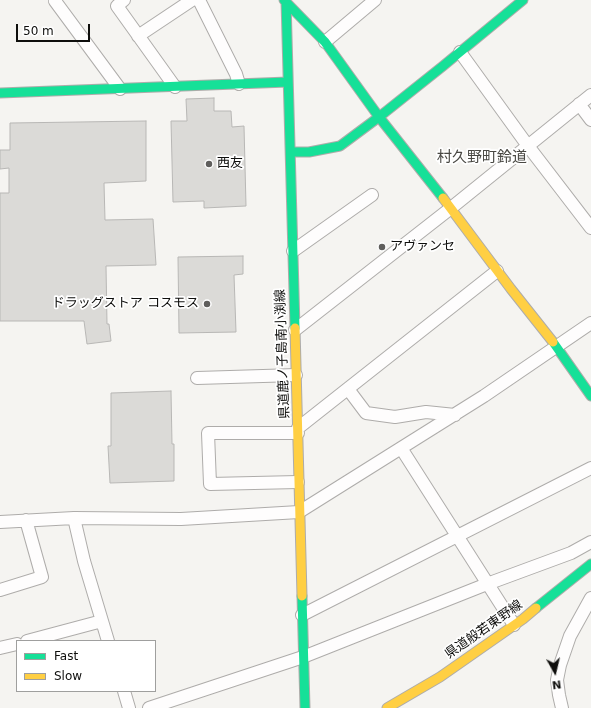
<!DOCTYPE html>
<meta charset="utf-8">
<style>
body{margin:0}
#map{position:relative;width:591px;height:708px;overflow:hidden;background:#f5f4f1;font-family:"DejaVu Sans",sans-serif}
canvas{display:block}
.legend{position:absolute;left:16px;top:640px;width:140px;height:52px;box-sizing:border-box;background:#fff;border:1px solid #9f9f9e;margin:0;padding:5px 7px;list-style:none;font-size:12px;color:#0e0e0c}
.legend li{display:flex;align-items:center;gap:8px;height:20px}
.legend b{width:20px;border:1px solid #9f9f9e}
.north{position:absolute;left:535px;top:652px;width:40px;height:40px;-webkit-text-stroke:3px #fff;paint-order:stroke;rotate:172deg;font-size:11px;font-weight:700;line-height:16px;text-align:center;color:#0e0e0c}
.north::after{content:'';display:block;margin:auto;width:14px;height:18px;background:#0e0e0c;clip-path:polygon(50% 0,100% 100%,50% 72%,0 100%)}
.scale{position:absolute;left:16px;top:24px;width:74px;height:18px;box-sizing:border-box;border:2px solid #0e0e0c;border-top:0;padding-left:5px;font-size:12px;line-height:14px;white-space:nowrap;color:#0e0e0c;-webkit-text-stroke:3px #fff;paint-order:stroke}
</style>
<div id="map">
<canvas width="591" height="708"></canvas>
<ul class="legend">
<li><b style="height:5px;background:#16e098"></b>Fast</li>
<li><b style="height:5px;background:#ffcf43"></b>Slow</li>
</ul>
<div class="north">N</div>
<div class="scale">50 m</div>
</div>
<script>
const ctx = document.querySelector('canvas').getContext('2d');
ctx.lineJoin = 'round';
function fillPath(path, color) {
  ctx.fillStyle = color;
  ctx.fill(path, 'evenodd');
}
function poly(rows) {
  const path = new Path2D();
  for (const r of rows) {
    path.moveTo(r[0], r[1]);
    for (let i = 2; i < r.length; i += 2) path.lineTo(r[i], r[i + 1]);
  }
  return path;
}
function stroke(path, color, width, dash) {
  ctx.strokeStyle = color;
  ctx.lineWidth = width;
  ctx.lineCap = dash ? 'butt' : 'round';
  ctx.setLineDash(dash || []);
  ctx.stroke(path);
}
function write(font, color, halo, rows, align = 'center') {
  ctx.font = font + ' "DejaVu Sans","Noto Sans JP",sans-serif';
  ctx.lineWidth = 3.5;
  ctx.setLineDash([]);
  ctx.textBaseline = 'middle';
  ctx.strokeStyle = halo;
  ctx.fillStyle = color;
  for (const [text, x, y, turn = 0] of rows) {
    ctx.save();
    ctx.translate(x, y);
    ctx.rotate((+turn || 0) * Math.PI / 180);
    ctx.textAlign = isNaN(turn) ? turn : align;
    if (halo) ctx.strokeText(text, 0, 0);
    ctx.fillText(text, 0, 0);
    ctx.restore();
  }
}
const building = poly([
 [214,98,214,111,231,111,232,127,244,126,246,206,204,208,204,201,173,202,171,121,187,121,186,99,214,98],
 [146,121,146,181,104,183,105,220,153,219,156,265,106,266,107,324,109,324,111,341,87,344,84,321,0,321,0,193,9,193,9,168,0,169,0,150,10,150,10,123,146,121],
 [243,256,243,274,234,275,236,332,179,333,178,257,243,256],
 [171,391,172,444,174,444,174,481,110,483,108,446,111,446,111,393,171,391]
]);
fillPath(building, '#dbdad7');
stroke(building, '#b8b7b5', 1);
const street = poly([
 [56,0,55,1,120,89],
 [124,0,117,6,175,87],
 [199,0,236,74,239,84],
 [138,36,192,0],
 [325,42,375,0],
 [460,52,528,146,591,228],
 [579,104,591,120],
 [293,251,372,195],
 [295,330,451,208,591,95],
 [197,378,296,375],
 [348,389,366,413,395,417,426,412,455,415],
 [298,428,497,271],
 [298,433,208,433,210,484,298,482],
 [401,448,514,625],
 [74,518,84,561,108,641],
 [0,522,74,518,181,519,299,512,484,396,591,323],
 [0,590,42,577,26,520],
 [302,615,591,468],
 [27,641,102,621],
 [0,648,17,644],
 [124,691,129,708],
 [149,708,303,657,487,584,571,553,591,542],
 [562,708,559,695,557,680,560,665,570,636,591,598]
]);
const fast = poly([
 [284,0,325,42,379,117,443,198],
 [286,0,295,328],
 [0,93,288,82],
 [291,152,309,152,340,146,379,117,443,66,523,0],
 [553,342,591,396],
 [302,596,305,708],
 [536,608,591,564]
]);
const slow = poly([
 [443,198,511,289,553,342],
 [295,328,302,596],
 [387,708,440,677,523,619,536,608]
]);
stroke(street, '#aeacaa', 14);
stroke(fast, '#aeacaa', 11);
stroke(slow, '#aeacaa', 11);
stroke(street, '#fefdfd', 12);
stroke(fast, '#16e098', 9);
stroke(slow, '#ffcf43', 9);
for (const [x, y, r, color] of [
 [209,164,4,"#5f5e5c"],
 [382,247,4,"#5f5e5c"],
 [207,304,4,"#5f5e5c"]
]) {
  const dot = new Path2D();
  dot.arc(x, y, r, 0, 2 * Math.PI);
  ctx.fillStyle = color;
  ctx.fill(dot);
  stroke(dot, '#fff', 1.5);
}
write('13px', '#0e0e0c', '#fff', [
 ["西友",217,164],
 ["アヴァンセ",390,247],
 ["ドラッグストア コスモス",199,304,"right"]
], 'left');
write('13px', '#0e0e0c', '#fff', [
 ["県道鹿ノ子島南小渕線",283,354,-92],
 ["県道般若東野線",484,630,-35]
]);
write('15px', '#494843', '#fff', [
 ["村久野町鈴道",482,158]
]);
</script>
